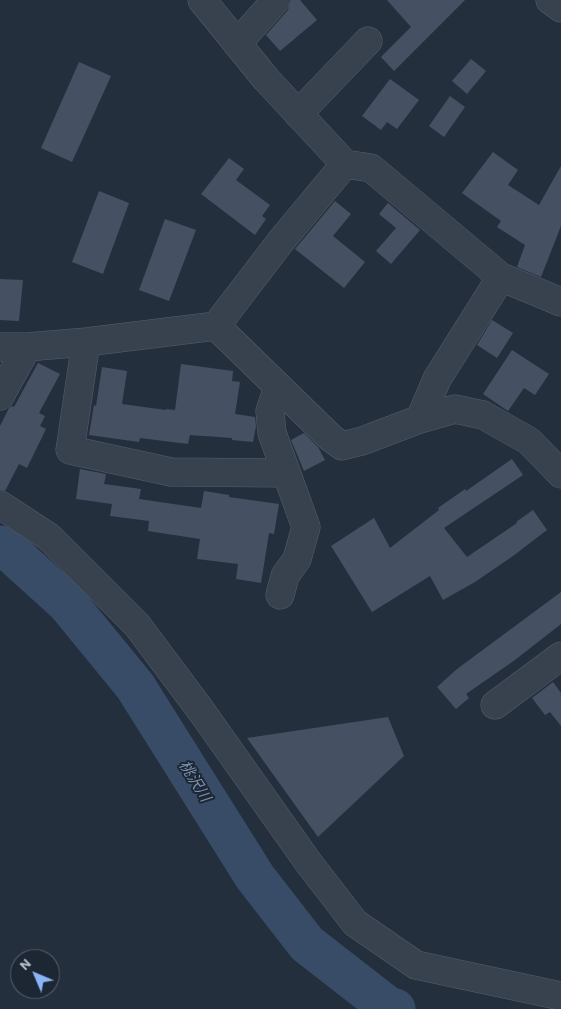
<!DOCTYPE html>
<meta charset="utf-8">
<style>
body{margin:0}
#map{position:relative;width:561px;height:1009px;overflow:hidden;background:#242f3e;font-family:Barlow,sans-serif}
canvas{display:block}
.north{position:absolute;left:10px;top:949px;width:50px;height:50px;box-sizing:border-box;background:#1d2633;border:1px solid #59626f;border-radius:50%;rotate:315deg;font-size:14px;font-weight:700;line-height:20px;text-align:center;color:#b4bcc9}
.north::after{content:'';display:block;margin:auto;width:18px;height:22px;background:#8ab4f8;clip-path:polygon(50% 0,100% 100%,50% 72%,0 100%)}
</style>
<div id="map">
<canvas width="561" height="1009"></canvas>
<div class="north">N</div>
</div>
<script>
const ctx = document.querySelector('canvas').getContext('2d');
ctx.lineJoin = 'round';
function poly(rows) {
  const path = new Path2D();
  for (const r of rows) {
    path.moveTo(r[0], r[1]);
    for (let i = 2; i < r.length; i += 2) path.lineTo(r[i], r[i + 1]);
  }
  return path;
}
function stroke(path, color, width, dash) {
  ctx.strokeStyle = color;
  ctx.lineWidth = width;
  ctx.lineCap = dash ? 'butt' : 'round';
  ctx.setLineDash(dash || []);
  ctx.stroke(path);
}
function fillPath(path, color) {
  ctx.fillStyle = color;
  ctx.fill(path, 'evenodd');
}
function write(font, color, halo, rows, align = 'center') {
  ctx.font = font + ' Barlow,"Noto Sans JP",sans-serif';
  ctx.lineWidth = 4;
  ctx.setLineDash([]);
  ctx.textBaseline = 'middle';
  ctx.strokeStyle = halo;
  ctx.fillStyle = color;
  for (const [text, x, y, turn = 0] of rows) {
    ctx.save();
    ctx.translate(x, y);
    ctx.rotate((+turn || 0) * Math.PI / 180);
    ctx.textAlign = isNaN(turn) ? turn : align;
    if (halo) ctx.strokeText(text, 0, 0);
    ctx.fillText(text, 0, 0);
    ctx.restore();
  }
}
stroke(poly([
 [0,546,14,555,67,603,135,686,255,877,307,944,388,1007,395,1009]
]), '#394c67', 41);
fillPath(poly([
 [291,0,300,0,317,20,280,51,266,35,288,10],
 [387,0,465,0,394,71,381,57,411,27],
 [471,59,486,71,467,94,452,81],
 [79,62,111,76,72,162,41,148],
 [390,79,419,100,397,129,387,122,381,130,362,116],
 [450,96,465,107,444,137,429,126],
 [493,152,518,170,508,185,539,205,561,166,561,226,541,277,517,267,525,245,497,227,501,221,462,193],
 [229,158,244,169,236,180,270,205,262,216,266,219,255,235,201,194],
 [99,191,129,203,103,274,72,262],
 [335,201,351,214,333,236,365,262,344,288,295,249],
 [388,203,420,230,391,264,376,251,396,228,379,214],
 [165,219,196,230,169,301,139,290],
 [0,279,23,280,19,321,0,320],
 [492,320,513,333,497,358,477,345],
 [512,350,549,374,535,395,524,388,508,411,483,394],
 [38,363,60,374,39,413,45,416,40,426,46,429,27,468,19,464,5,491,0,490,0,426,9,408,12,406,14,407],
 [181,364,233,371,232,381,240,382,235,414,255,417,256,426,253,442,232,440,232,438,190,435,188,444,140,438,139,442,89,435,94,405,96,406,102,367,127,371,122,404,166,410,166,409,175,410],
 [304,433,318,447,325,460,304,471,291,440],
 [512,459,523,475,444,528,467,557,517,523,516,522,533,510,547,530,513,556,475,582,443,600,430,576,372,612,331,546,374,518,390,548,439,510,438,508,465,489,466,491],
 [80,469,106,474,104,484,141,489,139,499,201,508,204,491,229,495,229,497,279,504,274,534,269,533,261,583,236,579,238,564,197,559,200,539,148,531,149,521,110,516,112,504,76,499],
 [561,592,561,624,515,660,466,694,469,698,456,709,437,687,457,669],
 [553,682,561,693,561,726,550,712,545,715,532,698],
 [388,717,404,756,318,837,247,738]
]), '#455162');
const minor = poly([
 [202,0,266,79,345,164,371,168,501,277,561,302],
 [550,0,561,8],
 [237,44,276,0],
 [298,114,368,41],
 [216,326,331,438,342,446,362,441,420,419,455,409,483,415,529,441,561,474],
 [86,342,70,450,171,472,286,473],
 [0,347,27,347,86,342,216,326,281,241,345,164],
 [278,387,270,411,272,433,306,527,297,559,285,576,280,595],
 [0,396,27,347],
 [420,419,437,379,501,277],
 [0,505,49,537,137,625,202,712,308,862,355,923,416,965,561,996],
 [495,705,561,656]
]);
stroke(minor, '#565f6c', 29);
stroke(minor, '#38414e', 28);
write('italic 15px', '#7c92b1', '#1d2633', [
 ["桃沢川",195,781,58]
]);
</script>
